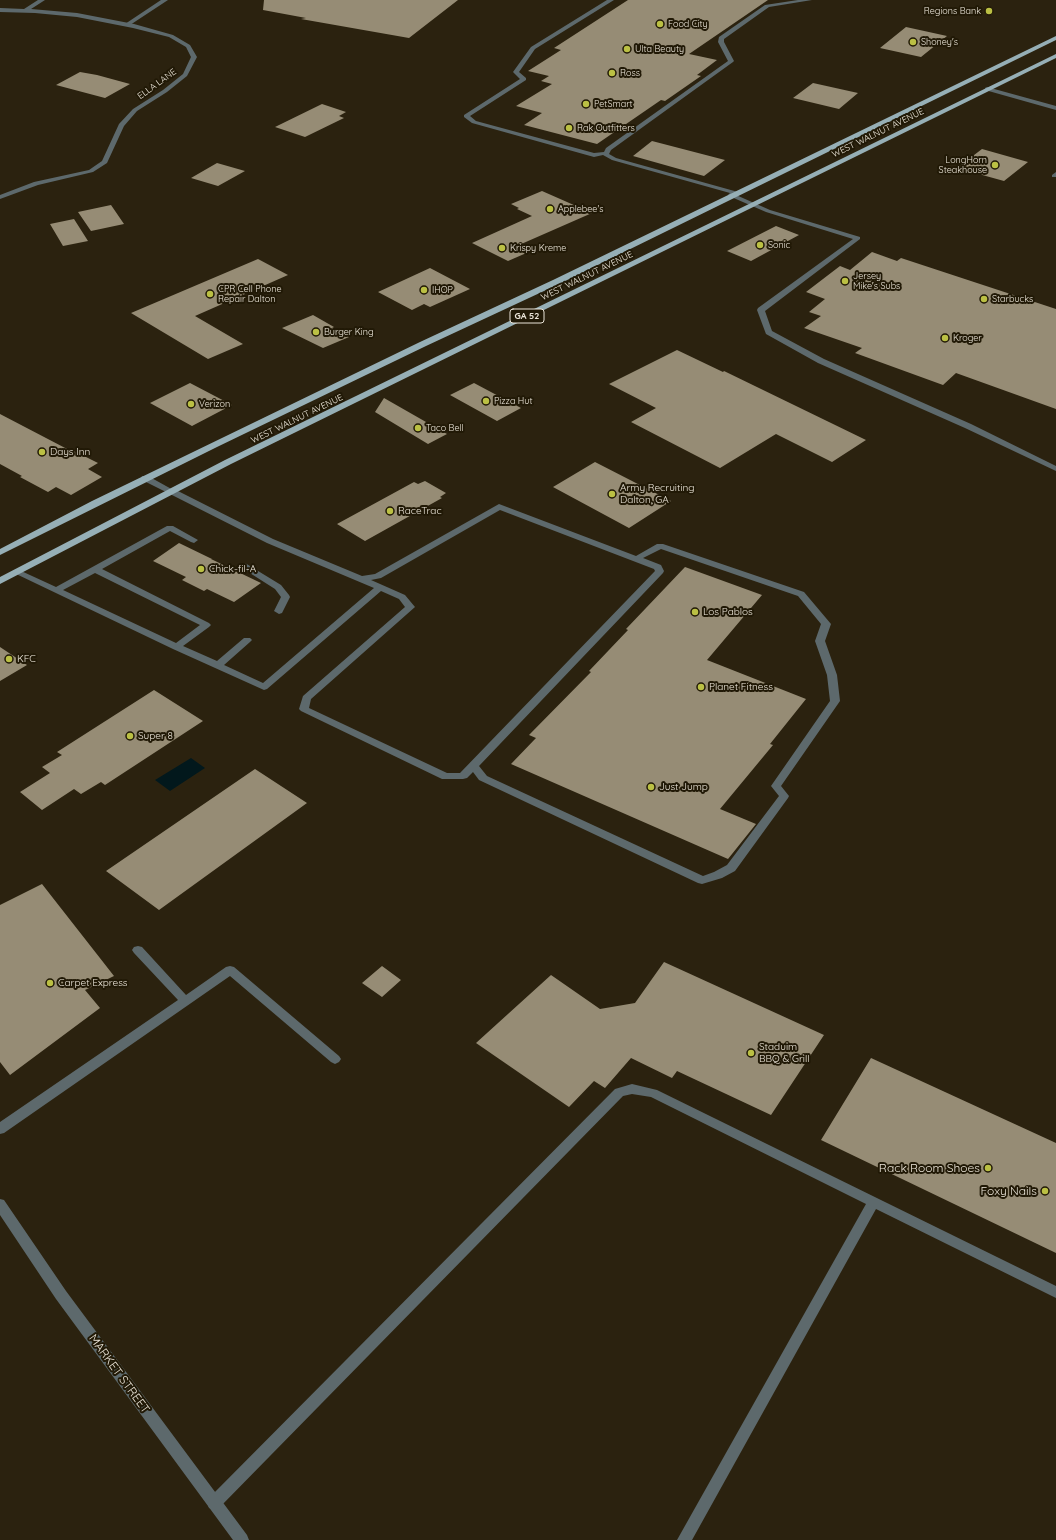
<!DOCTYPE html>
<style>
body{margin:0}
canvas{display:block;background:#2b220f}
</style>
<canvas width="1056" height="1540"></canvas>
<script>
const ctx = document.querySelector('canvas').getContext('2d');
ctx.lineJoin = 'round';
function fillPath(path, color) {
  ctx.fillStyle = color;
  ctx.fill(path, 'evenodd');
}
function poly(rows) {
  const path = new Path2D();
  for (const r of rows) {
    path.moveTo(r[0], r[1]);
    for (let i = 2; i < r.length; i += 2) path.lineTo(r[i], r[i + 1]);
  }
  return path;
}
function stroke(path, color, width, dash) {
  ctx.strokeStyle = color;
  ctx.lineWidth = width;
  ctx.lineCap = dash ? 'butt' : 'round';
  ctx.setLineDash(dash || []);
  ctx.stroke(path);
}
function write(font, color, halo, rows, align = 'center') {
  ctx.font = font + ' Quicksand,sans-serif';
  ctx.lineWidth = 4;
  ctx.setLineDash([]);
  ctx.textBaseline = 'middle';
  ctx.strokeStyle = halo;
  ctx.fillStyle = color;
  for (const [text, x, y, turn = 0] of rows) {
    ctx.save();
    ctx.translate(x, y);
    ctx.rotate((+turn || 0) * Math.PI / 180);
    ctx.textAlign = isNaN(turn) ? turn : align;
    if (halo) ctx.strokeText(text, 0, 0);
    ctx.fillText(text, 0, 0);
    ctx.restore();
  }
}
fillPath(poly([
 [191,758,205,768,170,791,155,780]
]), '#02181c');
fillPath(poly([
 [264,0,458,0,409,38,301,19,306,18,263,10],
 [628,0,768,0,689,54,717,60,697,75,701,76,665,101,661,100,597,144,524,125,542,113,516,106,552,84,541,81,549,76,528,71,561,50,554,48],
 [906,27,947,36,921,57,880,48],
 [80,72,97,75,130,84,105,98,56,85],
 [813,83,858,93,839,109,793,98],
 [322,104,346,112,339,116,344,118,305,137,275,127],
 [652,141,725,160,704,176,633,156],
 [982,149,1028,162,1004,181,957,168],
 [217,163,245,171,218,186,191,178],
 [542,191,592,213,519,245,531,251,508,261,472,243,532,216,517,209,519,208,511,204],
 [111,205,124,224,91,231,78,212],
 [74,219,88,241,63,246,50,224],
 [776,226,799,235,751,261,727,251],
 [872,252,897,261,901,258,1056,309,1056,409,956,373,943,385,855,353,862,348,804,328,821,316,809,312,825,299,806,292,840,266,850,270],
 [258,259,288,275,195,316,243,344,208,359,131,313],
 [430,268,470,289,430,307,424,304,412,310,378,292],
 [313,315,334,327,332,328,349,337,323,348,282,328],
 [677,350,723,372,724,371,866,440,832,462,776,434,720,468,631,422,656,408,609,384],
 [190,383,232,405,192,426,150,403],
 [474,383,521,408,497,421,450,395],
 [384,398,447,434,428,444,375,412],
 [0,414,69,450,70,449,98,463,88,469,102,477,71,495,56,487,48,492,20,477,22,476,0,464],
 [595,462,671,501,629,528,553,487],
 [425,481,446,493,440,497,442,498,365,541,337,524,414,482,418,484],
 [179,543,212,559,211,559,261,583,234,602,207,589,204,591,182,580,186,577,153,561],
 [685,567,762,595,707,660,806,699,770,744,773,745,720,809,756,824,728,859,511,764,536,738,529,735,591,672,589,671,628,630,626,629],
 [0,647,27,665,0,681],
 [154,690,203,721,105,785,101,782,81,794,74,789,42,810,20,792,50,773,42,767,62,755,57,752],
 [255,769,307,803,159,910,106,871],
 [42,884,114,976,85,990,100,1008,10,1075,0,1062,0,905],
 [664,962,824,1035,771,1115,677,1071,672,1078,631,1058,605,1088,594,1081,569,1107,476,1043,551,975,600,1009,635,1003],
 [382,966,401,980,382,997,362,983],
 [871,1058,1056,1143,1056,1253,821,1140]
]), '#968c75');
fillPath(poly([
 [161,0,168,0,130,25,125,24,161,0],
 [607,0,614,0,535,49,519,72,526,78,526,80,470,116,476,121,594,153,604,152,606,148,728,61,718,42,719,37,765,5,798,0,812,0,769,7,724,39,724,42,734,61,733,62,611,150,609,154,616,158,738,192,739,193,736,195,770,210,860,237,860,239,765,311,772,331,824,359,971,424,1056,466,1056,471,965,428,818,363,766,334,757,310,758,308,853,239,766,212,729,196,728,195,730,193,612,160,603,155,594,157,472,123,464,117,464,115,520,79,513,72,531,47,607,0],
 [168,489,174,489,273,539,362,576,375,574,499,504,636,556,657,544,663,544,804,592,831,624,825,641,837,675,840,701,781,786,789,796,788,798,735,871,722,878,702,884,698,883,479,780,473,772,467,778,463,779,442,779,301,711,299,709,303,696,405,607,399,599,381,591,267,689,264,690,173,649,12,572,16,569,19,570,56,587,167,526,173,526,198,540,194,543,191,542,170,531,102,569,209,623,211,625,209,627,183,646,217,661,244,638,250,638,252,640,250,642,224,665,263,683,374,588,267,543,168,493,167,491,168,489],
 [500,510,654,569,655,571,460,773,447,773,309,708,311,699,415,607,405,595,371,580,381,578,500,510],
 [661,549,798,596,821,624,815,641,827,675,830,701,771,786,779,796,727,865,714,872,703,876,487,776,479,766,663,573,664,571,661,565,643,558,661,549],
 [95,573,200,625,176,643,63,590,95,573],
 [245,563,281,585,289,595,290,597,282,613,279,614,274,611,281,597,275,589,242,568,241,566,245,563],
 [138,946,142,947,186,995,226,967,230,966,234,967,339,1056,341,1059,339,1062,335,1064,331,1062,230,976,4,1133,0,1134,0,1122,178,1000,134,953,132,950,134,947,138,946],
 [632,1084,657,1090,1056,1286,1056,1298,876,1209,692,1540,677,1540,866,1204,651,1097,632,1094,623,1096,219,1508,214,1510,209,1508,207,1503,209,1498,615,1089,632,1084]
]), '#5d696c');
fillPath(poly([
 [38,0,45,0,31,9,77,13,134,24,173,35,190,45,197,57,187,76,167,92,137,111,124,126,107,163,93,172,38,185,0,199,0,195,34,182,89,170,102,161,119,124,133,109,163,90,183,74,191,57,186,47,169,37,133,28,77,17,35,13,0,12,0,8,24,9,38,0],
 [987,87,1056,106,1056,110,985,90,985,88,987,87],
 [1056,172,1056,177,1052,177,1052,175,1056,172],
 [142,476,148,476,175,491,171,493,168,493,142,480,141,478,142,476],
 [0,1199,4,1200,66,1291,247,1535,249,1540,233,1540,56,1299,0,1215,0,1199]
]), '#5d696c');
fillPath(poly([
 [1056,36,1056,40,559,284,426,346,217,447,0,555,0,549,92,501,420,342,553,280,1056,36],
 [1056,54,1056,58,231,464,0,584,0,577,225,460,1056,54]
]), '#96afb6');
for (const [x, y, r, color] of [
 [989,11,4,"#bbc044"],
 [660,24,4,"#bbc044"],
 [913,42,4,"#bbc044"],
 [627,49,4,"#bbc044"],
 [612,73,4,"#bbc044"],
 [586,104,4,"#bbc044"],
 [569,128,4,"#bbc044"],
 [995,165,4,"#bbc044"],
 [550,209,4,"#bbc044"],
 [760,245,4,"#bbc044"],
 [502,248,4,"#bbc044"],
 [845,281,4,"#bbc044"],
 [424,290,4,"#bbc044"],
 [210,294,4,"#bbc044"],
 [984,299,4,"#bbc044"],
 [316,332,4,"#bbc044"],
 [945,338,4,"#bbc044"],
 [486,401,4,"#bbc044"],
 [191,404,4,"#bbc044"],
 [418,428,4,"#bbc044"],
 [42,452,4,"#bbc044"],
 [612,494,4,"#bbc044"],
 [390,511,4,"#bbc044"],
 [201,569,4,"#bbc044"],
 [695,612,4,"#bbc044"],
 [9,659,4,"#bbc044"],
 [701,687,4,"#bbc044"],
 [130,736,4,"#bbc044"],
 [651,787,4,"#bbc044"],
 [50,983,4,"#bbc044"],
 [751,1053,4,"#bbc044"],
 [988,1168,4,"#bbc044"],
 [1045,1191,4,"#bbc044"]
]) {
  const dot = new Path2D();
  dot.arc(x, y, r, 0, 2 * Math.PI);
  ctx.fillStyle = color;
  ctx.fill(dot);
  stroke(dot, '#211906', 1.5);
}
write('9px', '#ebe5d9', '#211906', [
 ["Regions Bank",981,11,"right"],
 ["Food City",668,24],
 ["Shoney's",921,42],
 ["Ulta Beauty",635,49],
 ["Ross",620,73],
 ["PetSmart",594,104],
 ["Rak Outfitters",577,128],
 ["LongHorn",987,160,"right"],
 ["Steakhouse",987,170,"right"],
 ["Applebee's",558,209],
 ["Sonic",768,245],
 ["Krispy Kreme",510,248],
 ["Jersey",853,276],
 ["Mike's Subs",853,286],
 ["CPR Cell Phone",218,289],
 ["Repair Dalton",218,299],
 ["IHOP",432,290],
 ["Starbucks",992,299],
 ["Burger King",324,332],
 ["Kroger",953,338],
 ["Pizza Hut",494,401],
 ["Verizon",199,404],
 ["Taco Bell",426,428]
], 'left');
write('9px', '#ebe5d9', '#211906', [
 ["ELLA LANE",157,84,-36],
 ["WEST WALNUT AVENUE",878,133,-26],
 ["WEST WALNUT AVENUE",587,276,-26],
 ["WEST WALNUT AVENUE",297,419,-26]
]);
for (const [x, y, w] of [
 [527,316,34]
]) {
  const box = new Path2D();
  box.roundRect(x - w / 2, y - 7, w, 14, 3);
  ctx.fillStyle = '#211906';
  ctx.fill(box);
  stroke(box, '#ebe5d9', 1);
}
write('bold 9px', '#ebe5d9', null, [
 ["GA 52",527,316]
]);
write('10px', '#ebe5d9', '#211906', [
 ["Days Inn",50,452],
 ["Army Recruiting",620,488],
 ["Dalton, GA",620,500],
 ["RaceTrac",398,511],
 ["Chick-fil-A",209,569],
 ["Los Pablos",703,612],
 ["KFC",17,659],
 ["Planet Fitness",709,687],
 ["Super 8",138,736],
 ["Just Jump",659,787],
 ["Carpet Express",58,983],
 ["Staduim",759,1047],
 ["BBQ & Grill",759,1059]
], 'left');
write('12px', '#ebe5d9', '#211906', [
 ["Rack Room Shoes",980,1168],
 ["Foxy Nails",1037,1191]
], 'right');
write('12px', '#ebe5d9', '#211906', [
 ["MARKET STREET",119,1374,54]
]);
</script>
